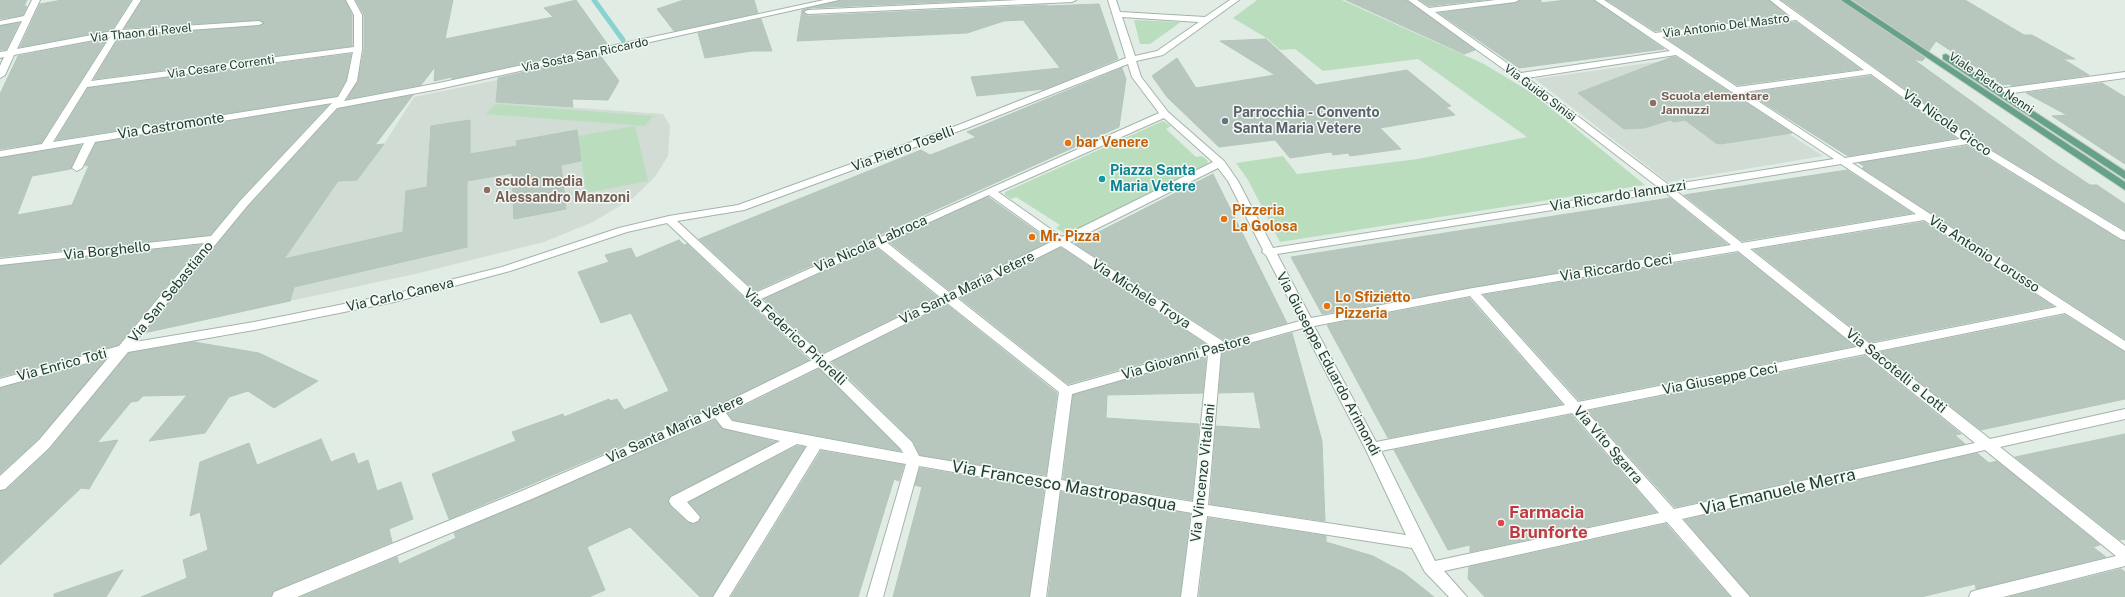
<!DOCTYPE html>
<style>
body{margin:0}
canvas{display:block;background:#e1ece5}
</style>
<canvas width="2125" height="597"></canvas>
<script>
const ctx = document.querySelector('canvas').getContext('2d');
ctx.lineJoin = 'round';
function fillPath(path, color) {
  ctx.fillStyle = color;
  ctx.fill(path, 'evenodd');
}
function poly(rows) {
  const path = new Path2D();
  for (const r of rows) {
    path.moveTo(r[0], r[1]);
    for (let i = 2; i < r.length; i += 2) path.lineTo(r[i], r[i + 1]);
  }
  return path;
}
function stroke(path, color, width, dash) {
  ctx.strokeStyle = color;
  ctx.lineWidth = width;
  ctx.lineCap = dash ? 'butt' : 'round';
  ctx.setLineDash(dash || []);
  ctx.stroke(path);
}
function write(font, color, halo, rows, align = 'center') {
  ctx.font = font + ' "Public Sans",sans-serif';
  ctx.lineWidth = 3;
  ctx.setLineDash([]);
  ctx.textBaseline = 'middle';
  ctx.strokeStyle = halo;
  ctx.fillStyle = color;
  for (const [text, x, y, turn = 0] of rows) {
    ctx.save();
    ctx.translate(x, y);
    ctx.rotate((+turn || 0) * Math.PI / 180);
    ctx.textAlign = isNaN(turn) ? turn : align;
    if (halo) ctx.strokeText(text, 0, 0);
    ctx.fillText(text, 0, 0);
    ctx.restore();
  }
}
fillPath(poly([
 [1663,61,1680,63,1823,156,1668,182,1535,79],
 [497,80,496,102,663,114,670,126,668,156,655,177,633,198,593,222,544,242,415,274,290,301,268,282,338,181,357,180,384,144,414,97]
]), '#d0dcd4');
fillPath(poly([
 [1257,0,1342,0,1484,64,1532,93,1645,185,1280,242,1248,180,1236,163,1283,156,1297,174,1418,159,1527,137,1418,59,1323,71,1295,49,1280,50,1268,39,1233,18],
 [1134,20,1181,22,1150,44,1140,44],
 [496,104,653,116,645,126,486,114],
 [1163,121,1171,126,1166,129,1196,157,1202,156,1208,161,1207,164,1069,233,1064,233,1056,228,1060,225,1016,197,1011,199,1005,195,1005,192],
 [635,126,648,181,586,193,578,136]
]), '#badebd');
stroke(poly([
 [594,0,623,40]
]), '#88d2d0', 5);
const building = poly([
 [0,0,27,0,24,6,27,6,23,15,0,19,0,0],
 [62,0,131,0,112,30,20,47,40,4,62,0],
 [142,0,345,0,352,15,352,46,94,79,120,36,259,26,264,24,259,20,125,28,142,0],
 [356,0,453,0,445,39,553,17,544,8,576,0,608,45,452,79,452,77,434,81,435,67,421,85,347,99,358,81,364,49,364,15,356,0],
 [684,0,754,0,758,13,674,31,657,9,684,0],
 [840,0,987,0,808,8,803,13,808,16,1047,5,1047,6,1099,4,1118,59,1045,89,977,96,971,77,1060,68,1023,20,1004,21,967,33,797,41,802,10,840,0],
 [1346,0,1407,0,1475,50,1464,54,1346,0],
 [1420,0,1483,0,1429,6,1420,0],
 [1520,0,1541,0,1541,3,1566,0,1594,0,1664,49,1519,68,1439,13,1515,3,1520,0],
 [1607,0,1769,0,1786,15,1655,31,1607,0],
 [1782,0,1840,0,1925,58,1922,61,1913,59,2054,161,2090,185,2097,185,2125,204,2125,230,1973,138,1782,0],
 [1853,0,1965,0,2024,35,2032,35,2075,59,2063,59,2089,75,2013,86,2009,84,2003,85,1936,41,1929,51,1853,0],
 [761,19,772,51,752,51,705,58,698,33,761,19],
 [1796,22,1860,69,1737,85,1666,38,1796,22],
 [19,23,6,50,0,50,0,26,19,23],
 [107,39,41,143,0,149,0,94,18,56,107,39],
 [1266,39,1316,85,1407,70,1451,106,1446,107,1455,115,1380,128,1401,149,1350,156,1348,153,1333,155,1331,152,1290,158,1275,140,1219,147,1167,97,1152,76,1177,58,1196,88,1275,75,1220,41,1266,39],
 [351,54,346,80,337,96,56,140,88,88,351,54],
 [600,55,619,81,608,100,572,99,573,107,496,102,498,78,600,55],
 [1672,57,1676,57,1792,133,1720,144,1716,143,1685,120,1674,122,1670,120,1644,128,1624,129,1578,93,1672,57],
 [1122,68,1126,79,1119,127,755,291,699,239,921,150,930,155,938,152,976,137,967,132,1122,68],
 [1871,76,1956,138,1848,156,1748,93,1871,76],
 [2102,83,2125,97,2125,164,2052,116,2067,115,2026,93,2102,83],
 [413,95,375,145,384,144,357,180,338,181,284,259,403,232,406,191,427,187,431,126,470,120,470,154,517,146,516,141,577,130,581,161,561,165,566,209,514,219,512,173,467,181,467,247,294,287,290,301,144,333,249,206,338,109,413,95],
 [328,105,239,200,210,235,0,257,0,158,81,145,71,169,32,176,17,215,72,205,89,165,85,166,96,143,328,105],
 [1967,146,2120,240,2125,241,2125,339,1862,168,1865,167,1859,163,1967,146],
 [1847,170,1912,213,1742,241,1684,195,1847,170],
 [1213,174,1287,323,1224,340,1075,244,1213,174],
 [988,197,1050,241,949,290,889,242,988,197],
 [1670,198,1727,244,1473,287,1322,314,1291,257,1670,198],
 [1924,222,2053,306,1870,342,1754,250,1924,222],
 [679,240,684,245,687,244,809,360,711,408,449,519,432,474,516,441,512,432,563,414,564,417,609,399,610,401,617,399,624,410,669,391,631,313,601,323,578,272,609,262,605,255,631,248,636,258,679,240],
 [200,245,118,345,0,377,0,266,200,245],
 [877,248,937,297,822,353,764,299,877,248],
 [1060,248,1063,249,1207,345,1068,384,960,298,1060,248],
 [1738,253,1854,346,1579,400,1484,295,1738,253],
 [1469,298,1562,404,1388,438,1327,325,1469,298],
 [947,305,1057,393,1046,475,920,455,913,441,832,362,947,305],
 [2065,315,2125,352,2125,399,1981,430,1881,352,2065,315],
 [1292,333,1322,441,1325,521,1210,504,1216,426,1261,429,1254,392,1219,393,1222,352,1292,333],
 [194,342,259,353,318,381,274,408,248,391,229,397,205,433,149,441,187,395,143,396,138,401,131,402,97,443,118,440,89,489,81,488,0,565,0,491,6,490,50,449,129,353,194,342],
 [1865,356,1961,434,1955,435,1965,444,1675,507,1588,411,1865,356],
 [1206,357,1203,393,1107,395,1106,418,1199,424,1192,500,1063,479,1073,395,1206,357],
 [105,360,38,439,0,474,0,388,105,360],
 [819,369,900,450,900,451,733,420,728,414,819,369],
 [1571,415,1656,512,1470,552,1470,545,1448,550,1394,450,1571,415],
 [715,420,723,429,776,442,670,496,668,500,670,506,687,522,692,524,699,522,701,516,689,502,797,446,805,447,712,597,700,597,630,527,587,547,605,590,589,597,301,597,397,557,399,564,456,538,454,533,715,420],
 [2125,434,2125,539,2120,540,2015,457,2125,434],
 [321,439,331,462,354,453,358,464,368,460,377,491,401,482,413,519,389,529,392,542,273,591,271,597,141,597,187,578,183,560,208,550,200,512,190,516,200,462,249,443,257,465,321,439],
 [821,451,904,465,899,481,894,479,858,597,731,597,821,451],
 [1977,453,1989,463,1997,461,2100,545,2093,547,2106,557,1976,589,1975,584,1921,597,1751,597,1685,520,1977,453],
 [920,468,1044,489,1029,597,893,597,922,487,915,485,920,468],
 [1061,492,1190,514,1180,597,1048,597,1061,492],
 [1208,518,1326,536,1326,542,1373,556,1404,573,1434,597,1199,597,1208,518],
 [1666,524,1730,597,1485,597,1468,579,1469,567,1666,524],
 [2121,569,2125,572,2125,597,2009,597,2121,569],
 [123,570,106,597,54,597,54,594,123,570]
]);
fillPath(building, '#b7c7be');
stroke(building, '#b4c6bb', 1);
const minor = poly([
 [32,0,40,0,17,49,113,31,133,0,141,0,122,30,259,21,263,23,259,25,119,35,91,81,354,47,354,15,346,0,354,0,362,15,362,49,357,81,344,101,439,83,824,0,839,0,439,89,337,108,248,205,135,342,254,322,394,294,502,267,619,228,669,216,738,205,961,124,1126,58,1108,0,1116,0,1120,12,1205,17,1230,0,1239,0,1163,55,1136,61,1141,77,1168,112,1224,161,1238,181,1273,248,1658,187,1516,78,1408,0,1417,0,1429,8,1496,0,1519,0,1515,2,1435,12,1521,73,1670,51,1595,0,1604,0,1655,33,1790,16,1770,0,1779,0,1972,139,2125,232,2125,240,2121,239,1967,144,1852,163,2125,341,2125,351,2065,313,1878,351,1990,439,2125,409,2125,419,2000,447,2125,546,2125,566,2003,597,1969,597,1971,592,1977,590,2116,556,1985,450,1682,519,1750,597,1732,597,1667,522,1444,571,1467,597,1449,597,1425,572,1412,548,1207,516,1197,597,1181,597,1192,513,1060,490,1046,597,1030,597,1046,488,919,466,883,597,867,597,906,464,820,449,729,597,713,597,807,446,797,444,687,502,700,517,698,521,693,523,688,521,671,505,669,501,671,497,780,441,723,428,715,418,534,498,297,597,272,597,274,592,524,490,712,409,812,360,667,223,627,232,510,271,394,302,254,330,128,352,49,448,5,489,0,490,0,476,39,440,109,357,0,387,0,379,119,346,204,243,0,265,0,259,211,236,240,201,332,103,95,142,82,168,77,171,72,168,84,143,0,157,0,151,42,144,110,37,14,55,5,75,0,78,0,66,4,57,0,58,0,52,7,51,22,21,0,25,0,21,24,16,32,0],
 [1122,17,1199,22,1157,51,1135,56,1122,17],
 [1796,20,1864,70,1737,87,1662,37,1796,20],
 [353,52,347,81,338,97,53,142,87,87,353,52],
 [1676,55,1732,92,1834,159,1669,185,1527,78,1676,55],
 [1128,64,1132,77,1159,113,755,293,677,221,744,210,967,128,1128,64],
 [1871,74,1960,139,1845,158,1744,92,1871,74],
 [1164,118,1213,162,1062,237,998,192,1164,118],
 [1841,164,1916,214,1742,243,1676,191,1841,164],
 [1218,168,1228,181,1263,250,1262,252,1266,255,1300,321,1224,342,1070,242,1218,168],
 [1665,192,1731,245,1473,288,1311,318,1277,254,1665,192],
 [989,195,1053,241,949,292,886,242,989,195],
 [1924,220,2057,307,1870,344,1750,249,1924,220],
 [877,246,940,297,822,355,761,299,877,246],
 [1061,246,1211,346,1068,386,957,298,1061,246],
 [1738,251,1857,347,1578,402,1481,294,1738,251],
 [1470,296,1565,405,1376,442,1314,326,1470,296],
 [947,303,1059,392,1047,477,919,456,912,442,829,362,947,303],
 [1303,328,1365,448,1406,535,1208,505,1221,351,1303,328],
 [1865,354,1975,443,1674,509,1585,410,1865,354],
 [1208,355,1193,502,1061,480,1072,394,1208,355],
 [819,367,901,449,903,453,732,421,726,413,819,367],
 [1572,413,1659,513,1435,561,1381,451,1572,413],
 [1019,0,1076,0,1072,2,808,14,804,12,808,10,1019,0],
 [2125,72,2125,78,1998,95,1993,92,1998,89,2125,72]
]);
const major = poly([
 [1841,0,1850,0,2125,182,2125,190,1841,0],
 [1946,54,2125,171,2125,179,1943,59,1943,55,1946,54]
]);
stroke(minor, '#a4b4ab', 2);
stroke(major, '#c1c9c5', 2);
fillPath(minor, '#fff');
fillPath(major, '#65a288');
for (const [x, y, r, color] of [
 [1653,103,4,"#8d6e63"],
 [1225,121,4,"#6b7280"],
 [1068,143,4,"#e8710a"],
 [1102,179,4,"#0f9aa8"],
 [487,190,4,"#8d6e63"],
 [1224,219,4,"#e8710a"],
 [1032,237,4,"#e8710a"],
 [1327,306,4,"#e8710a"],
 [1501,523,4,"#e0444e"]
]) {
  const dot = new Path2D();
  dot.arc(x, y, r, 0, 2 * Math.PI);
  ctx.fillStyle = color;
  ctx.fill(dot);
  stroke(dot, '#f2f9f4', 1.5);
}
write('12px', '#213d31', '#f2f9f4', [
 ["Via Antonio Del Mastro",1726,26,-7],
 ["Via Thaon di Revel",141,33,-6],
 ["Via Sosta San Riccardo",585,55,-12],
 ["Via Cesare Correnti",221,67,-8],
 ["Viale Pietro Nenni",1991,83,34],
 ["Via Guido Sinisi",1540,93,37]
]);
write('bold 12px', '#785e54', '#f2f9f4', [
 ["Scuola elementare",1661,96],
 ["Jannuzzi",1661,110]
], 'left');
write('bold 14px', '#5b616d', '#f2f9f4', [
 ["Parrocchia - Convento",1233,113],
 ["Santa Maria Vetere",1233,129]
], 'left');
write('14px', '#213d31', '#f2f9f4', [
 ["Via Nicola Cicco",1947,123,35],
 ["Via Castromonte",171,126,-9],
 ["Via Pietro Toselli",903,149,-20],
 ["Via Riccardo Iannuzzi",1618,196,-9],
 ["Via Nicola Labroca",871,244,-24],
 ["Via Borghello",107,251,-6],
 ["Via Antonio Lorusso",1984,254,33],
 ["Via Riccardo Ceci",1616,268,-9],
 ["Via Santa Maria Vetere",967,288,-26],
 ["Via San Sebastiano",171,292,-51],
 ["Via Michele Troya",1141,294,33],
 ["Via Carlo Caneva",400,295,-13],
 ["Via Federico Priorelli",795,337,43],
 ["Via Giovanni Pastore",1186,357,-16],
 ["Via Giuseppe Eduardo Arimondi",1328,364,62],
 ["Via Enrico Toti",62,365,-15],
 ["Via Sacotelli e Lotti",1896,371,39],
 ["Via Giuseppe Ceci",1720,379,-11],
 ["Via Santa Maria Vetere",675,429,-24],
 ["Via Vito Sgarra",1608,445,49],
 ["Via Vincenzo Vitaliani",1203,473,-84]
]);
write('bold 14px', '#c56008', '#f2f9f4', [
 ["bar Venere",1076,143],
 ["Pizzeria",1232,211],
 ["La Golosa",1232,227],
 ["Mr. Pizza",1040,237],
 ["Lo Sfizietto",1335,298],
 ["Pizzeria",1335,314]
], 'left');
write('bold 14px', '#0d838f', '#f2f9f4', [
 ["Piazza Santa",1110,171],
 ["Maria Vetere",1110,187]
], 'left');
write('bold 14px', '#785e54', '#f2f9f4', [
 ["scuola media",495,182],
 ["Alessandro Manzoni",495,198]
], 'left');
write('17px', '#213d31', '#f2f9f4', [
 ["Via Francesco Mastropasqua",1064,486,10],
 ["Via Emanuele Merra",1778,492,-13]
]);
write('bold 17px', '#be3a42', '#f2f9f4', [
 ["Farmacia",1509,513],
 ["Brunforte",1509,533]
], 'left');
</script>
